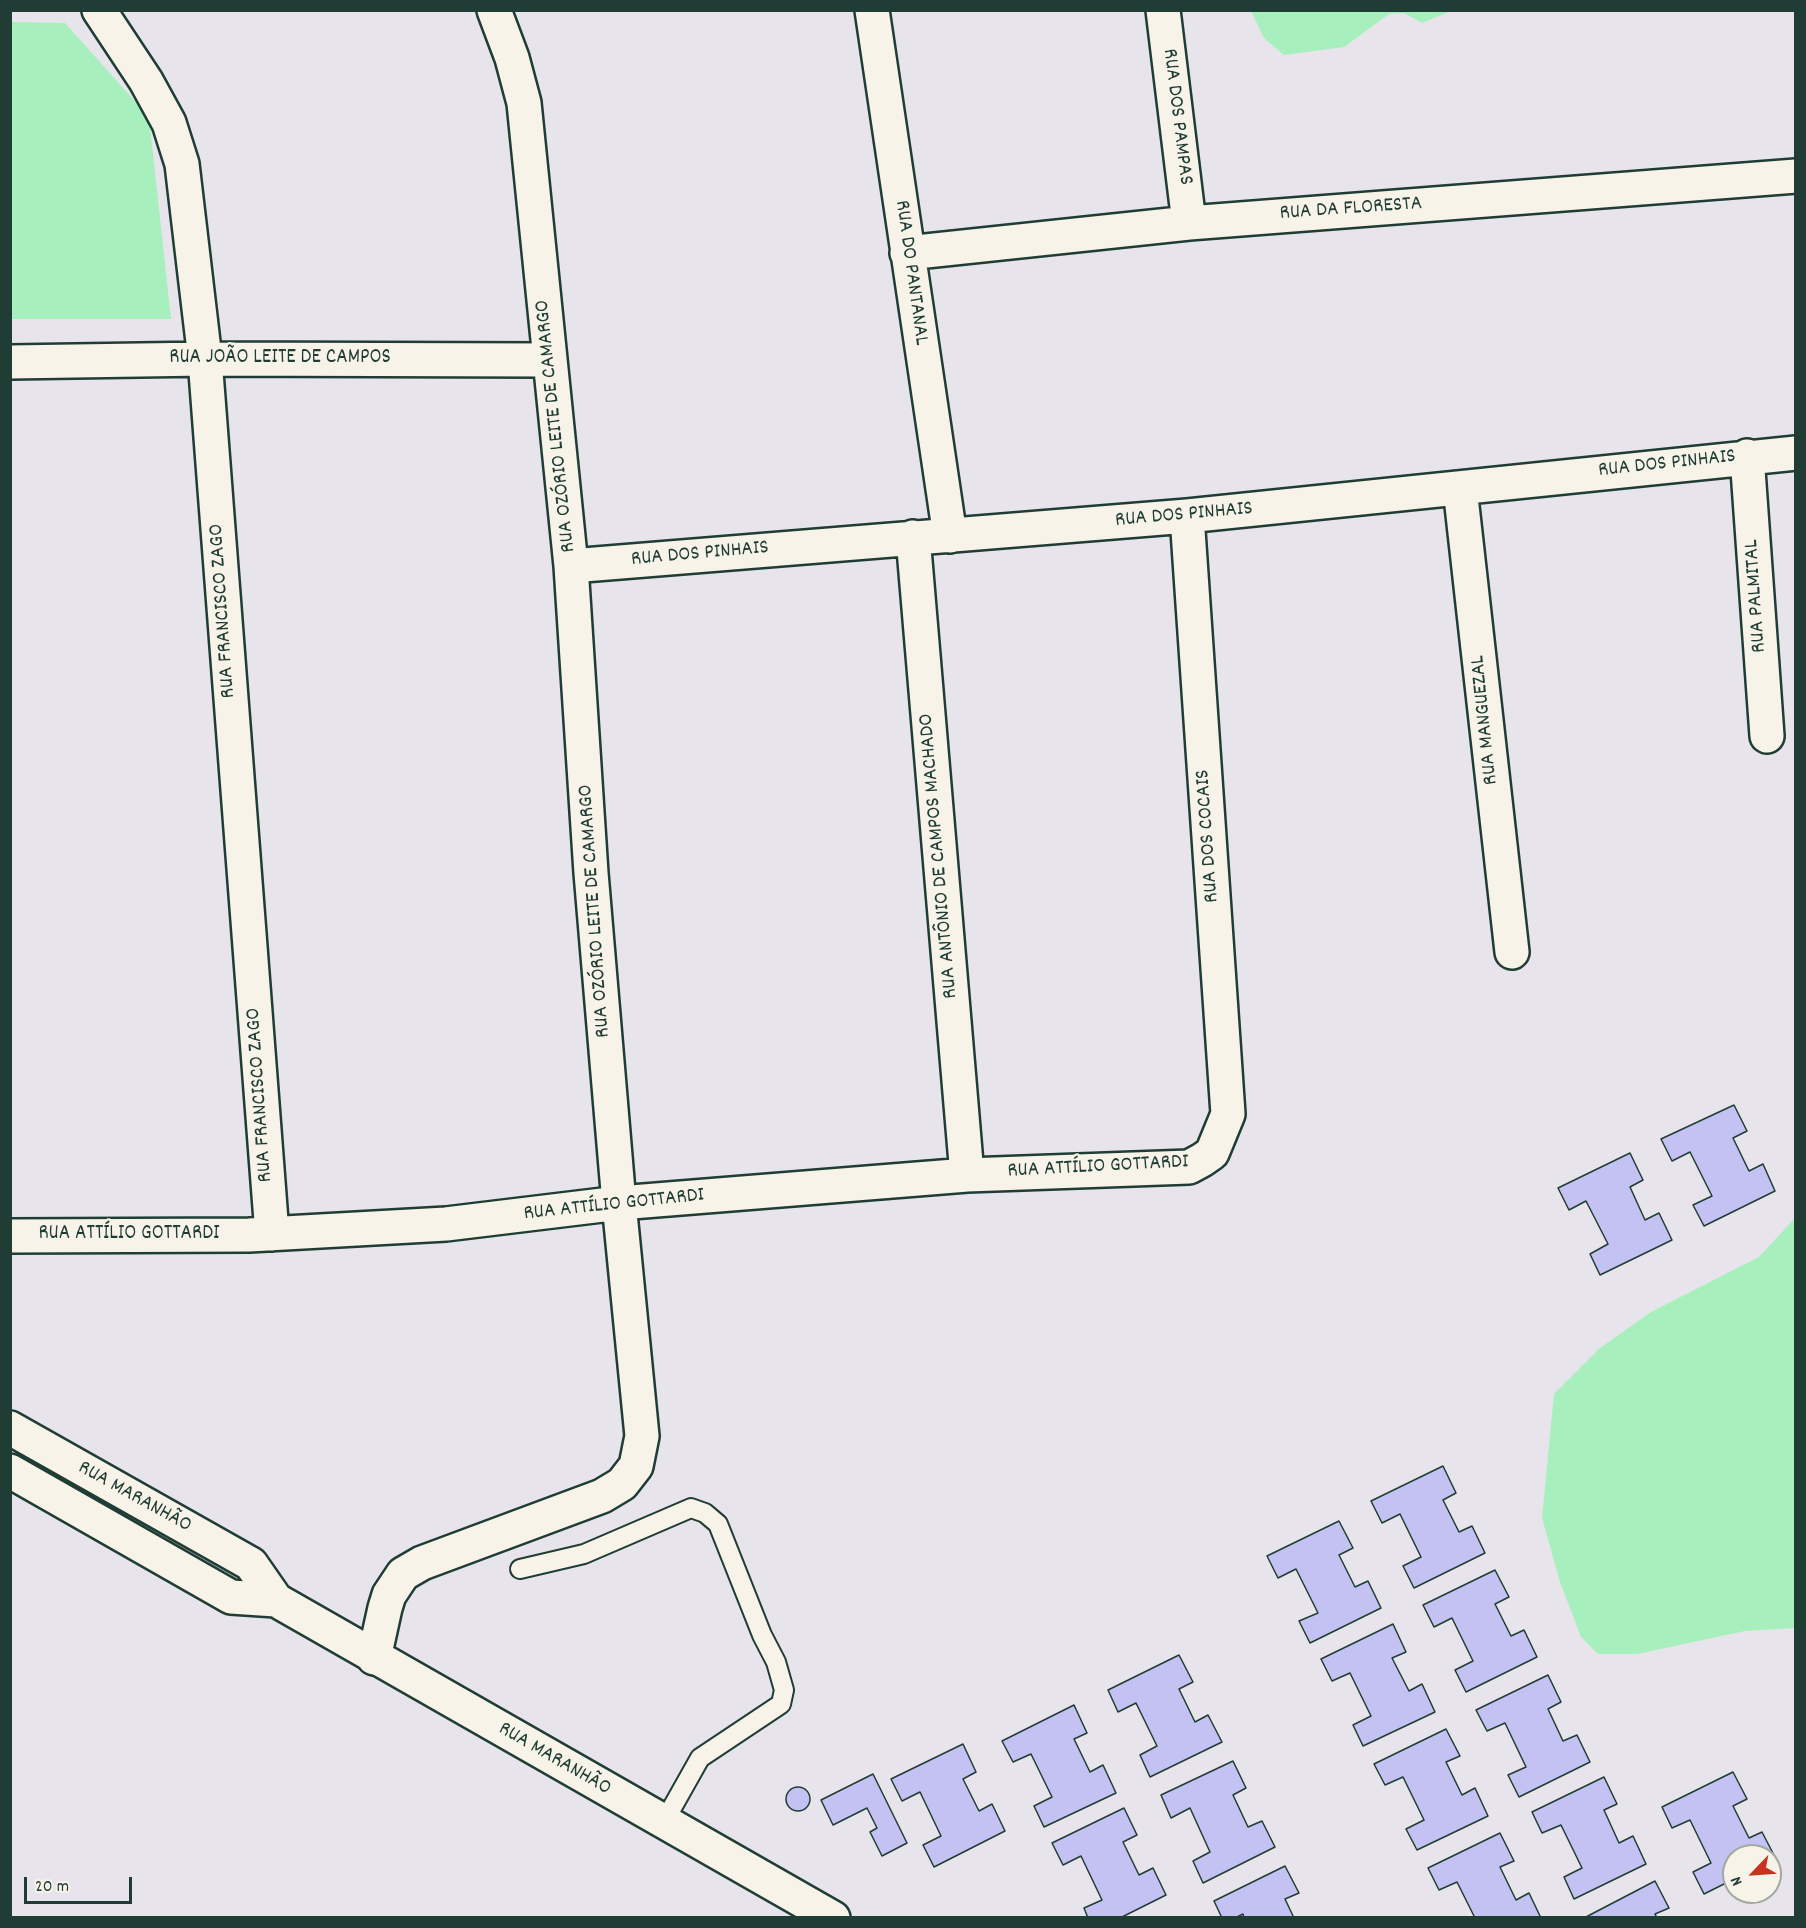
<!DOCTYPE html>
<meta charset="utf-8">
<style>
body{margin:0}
#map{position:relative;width:1806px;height:1928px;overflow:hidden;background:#e8e4eb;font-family:Dekko,sans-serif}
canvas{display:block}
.frame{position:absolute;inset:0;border:12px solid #1f3d34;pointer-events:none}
.north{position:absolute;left:1722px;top:1844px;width:60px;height:60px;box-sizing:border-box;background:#f7f3e8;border:2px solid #a1aaa0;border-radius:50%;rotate:245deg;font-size:16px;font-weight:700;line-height:24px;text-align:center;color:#1f3d34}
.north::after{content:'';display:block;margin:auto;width:21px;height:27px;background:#c8321e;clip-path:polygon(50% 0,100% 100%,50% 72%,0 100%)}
.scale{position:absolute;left:24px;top:1877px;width:108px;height:27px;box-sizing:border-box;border:3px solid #1f3d34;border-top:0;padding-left:8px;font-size:18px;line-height:21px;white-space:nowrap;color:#1f3d34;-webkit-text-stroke:4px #f7f3e8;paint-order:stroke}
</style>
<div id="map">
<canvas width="1806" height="1928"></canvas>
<div class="frame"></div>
<div class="north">N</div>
<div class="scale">20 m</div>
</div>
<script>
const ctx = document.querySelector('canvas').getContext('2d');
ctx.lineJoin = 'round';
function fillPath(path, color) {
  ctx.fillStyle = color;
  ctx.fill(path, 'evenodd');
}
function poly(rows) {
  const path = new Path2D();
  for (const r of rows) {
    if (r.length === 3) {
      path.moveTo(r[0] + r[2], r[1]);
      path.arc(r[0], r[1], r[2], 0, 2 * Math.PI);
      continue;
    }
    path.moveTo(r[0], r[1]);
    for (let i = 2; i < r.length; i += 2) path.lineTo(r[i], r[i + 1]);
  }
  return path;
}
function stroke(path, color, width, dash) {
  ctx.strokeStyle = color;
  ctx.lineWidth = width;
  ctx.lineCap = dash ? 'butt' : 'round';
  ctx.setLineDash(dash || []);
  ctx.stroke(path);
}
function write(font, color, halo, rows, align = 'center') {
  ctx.font = font + ' Dekko,sans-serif';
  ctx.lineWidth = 4.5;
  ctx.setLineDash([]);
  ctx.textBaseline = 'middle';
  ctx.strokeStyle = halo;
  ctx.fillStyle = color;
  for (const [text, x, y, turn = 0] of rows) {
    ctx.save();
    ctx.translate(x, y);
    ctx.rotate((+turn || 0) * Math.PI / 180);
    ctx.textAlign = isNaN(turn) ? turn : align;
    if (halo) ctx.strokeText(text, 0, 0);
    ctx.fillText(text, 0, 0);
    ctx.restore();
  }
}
fillPath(poly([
 [1251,11,1451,11,1422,23,1404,13,1389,14,1344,47,1284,55,1264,38],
 [11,22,65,23,149,117,171,319,11,319],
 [1795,1218,1795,1628,1745,1631,1637,1654,1598,1654,1581,1637,1560,1582,1542,1518,1554,1394,1600,1348,1651,1312,1759,1257]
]), '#a7f0be');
const building = poly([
 [1734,1105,1747,1131,1733,1138,1749,1171,1763,1164,1775,1191,1704,1226,1693,1205,1712,1196,1690,1152,1672,1161,1661,1139,1734,1105],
 [1630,1153,1643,1180,1630,1187,1645,1220,1659,1213,1672,1240,1600,1275,1590,1254,1608,1244,1586,1201,1569,1210,1558,1188,1630,1153],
 [1443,1466,1456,1493,1443,1500,1459,1532,1472,1526,1485,1553,1414,1588,1403,1566,1421,1557,1400,1514,1382,1523,1371,1501,1443,1466],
 [1339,1521,1353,1548,1339,1555,1355,1587,1368,1581,1381,1608,1310,1643,1299,1621,1318,1613,1296,1569,1278,1578,1267,1556,1339,1521],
 [1495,1570,1509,1597,1495,1604,1511,1636,1524,1630,1537,1657,1466,1692,1455,1670,1473,1661,1452,1618,1434,1627,1423,1605,1495,1570],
 [1393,1624,1406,1652,1392,1658,1409,1691,1422,1684,1435,1712,1363,1746,1353,1725,1371,1716,1350,1673,1332,1681,1321,1659,1393,1624],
 [1179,1655,1193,1682,1179,1689,1195,1722,1208,1715,1222,1742,1150,1777,1140,1755,1157,1746,1136,1703,1118,1712,1108,1690,1179,1655],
 [1548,1675,1561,1702,1548,1709,1563,1741,1577,1735,1590,1762,1519,1797,1508,1775,1526,1767,1505,1723,1487,1731,1476,1710,1548,1675],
 [1074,1705,1087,1733,1074,1739,1090,1772,1103,1765,1116,1793,1044,1827,1034,1806,1052,1797,1031,1754,1013,1762,1002,1741,1074,1705],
 [1446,1729,1460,1756,1446,1762,1462,1795,1475,1788,1488,1816,1417,1850,1406,1829,1424,1820,1403,1777,1385,1785,1374,1764,1446,1729],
 [963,1744,976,1772,963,1779,979,1811,992,1804,1005,1831,934,1867,923,1845,941,1836,920,1792,902,1801,891,1779,963,1744],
 [1233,1761,1246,1788,1233,1795,1248,1827,1262,1821,1275,1847,1203,1883,1193,1861,1210,1852,1190,1808,1171,1818,1161,1795,1233,1761],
 [1733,1772,1747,1799,1733,1806,1749,1838,1762,1832,1776,1859,1770,1862,1770,1856,1734,1856,1734,1879,1704,1894,1693,1872,1711,1863,1690,1820,1672,1828,1662,1807,1733,1772],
 [873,1774,907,1843,882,1856,870,1832,877,1828,867,1808,833,1825,821,1800,873,1774],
 [1604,1777,1617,1804,1604,1810,1619,1843,1633,1836,1646,1864,1574,1899,1564,1877,1582,1868,1561,1825,1542,1833,1532,1812,1604,1777],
 [798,1799,12],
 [1124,1808,1137,1835,1123,1842,1139,1875,1153,1868,1166,1895,1120,1918,1088,1918,1084,1908,1102,1900,1081,1856,1063,1865,1052,1843,1124,1808],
 [1500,1833,1514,1861,1500,1867,1516,1900,1529,1893,1541,1918,1475,1918,1457,1882,1439,1890,1428,1868,1500,1833],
 [1285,1866,1299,1893,1285,1899,1294,1918,1244,1918,1243,1914,1235,1918,1222,1918,1214,1901,1285,1866],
 [1655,1881,1669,1908,1655,1914,1657,1918,1584,1918,1655,1881]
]);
fillPath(building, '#c4c1f3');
stroke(building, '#1f3d34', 1.5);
const service = poly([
 [520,1569,584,1554,691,1508,705,1513,718,1524,762,1635,776,1662,784,1690,781,1704,700,1758,664,1822]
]);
const minor = poly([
 [99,10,146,81,169,123,182,164,205,359,272,1234],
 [872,10,950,536],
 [1163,10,1189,223],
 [907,253,1189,223,1796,176],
 [10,362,205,359,549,360],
 [1747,456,1767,736],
 [1460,488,1512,952],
 [913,537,967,1175],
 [571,566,1187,516,1796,453],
 [10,1236,249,1235,446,1224,619,1203,967,1175,1189,1167,1202,1160,1212,1153,1228,1114,1187,516],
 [374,1658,385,1608,389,1595,403,1574,422,1563,602,1496,622,1484,636,1466,642,1436,619,1203,591,873,571,566,524,103,512,58,494,10]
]);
const tertiary = poly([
 [10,1428,251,1564,276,1600,833,1918],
 [10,1471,231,1597,276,1600]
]);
stroke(service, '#1f3d34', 22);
stroke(minor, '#1f3d34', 38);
stroke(tertiary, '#1f3d34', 38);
stroke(service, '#f7f3e8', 18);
stroke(minor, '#f7f3e8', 33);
stroke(tertiary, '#f7f3e8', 33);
write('21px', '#1f3d34', '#f7f3e8', [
 ["RUA DOS PAMPAS",1176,117,83],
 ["RUA DA FLORESTA",1351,210,-4],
 ["RUA DO PANTANAL",910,273,82],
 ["RUA JOÃO LEITE DE CAMPOS",280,359],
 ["RUA OZÓRIO LEITE DE CAMARGO",557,426,-96],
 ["RUA DOS PINHAIS",1667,465,-6],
 ["RUA DOS PINHAIS",1184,516,-5],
 ["RUA DOS PINHAIS",700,555,-5],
 ["RUA PALMITAL",1757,596,-94],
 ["RUA FRANCISCO ZAGO",224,611,-94],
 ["RUA MANGUEZAL",1486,720,-96],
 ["RUA DOS COCAIS",1209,836,-94],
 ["RUA ANTÔNIO DE CAMPOS MACHADO",940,856,-95],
 ["RUA OZÓRIO LEITE DE CAMARGO",596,911,-94],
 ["RUA FRANCISCO ZAGO",261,1095,-94],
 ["RUA ATTÍLIO GOTTARDI",1098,1168,-3],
 ["RUA ATTÍLIO GOTTARDI",614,1206,-6],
 ["RUA ATTÍLIO GOTTARDI",129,1235],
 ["RUA MARANHÃO",134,1498,29],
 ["RUA MARANHÃO",554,1760,30]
]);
</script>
